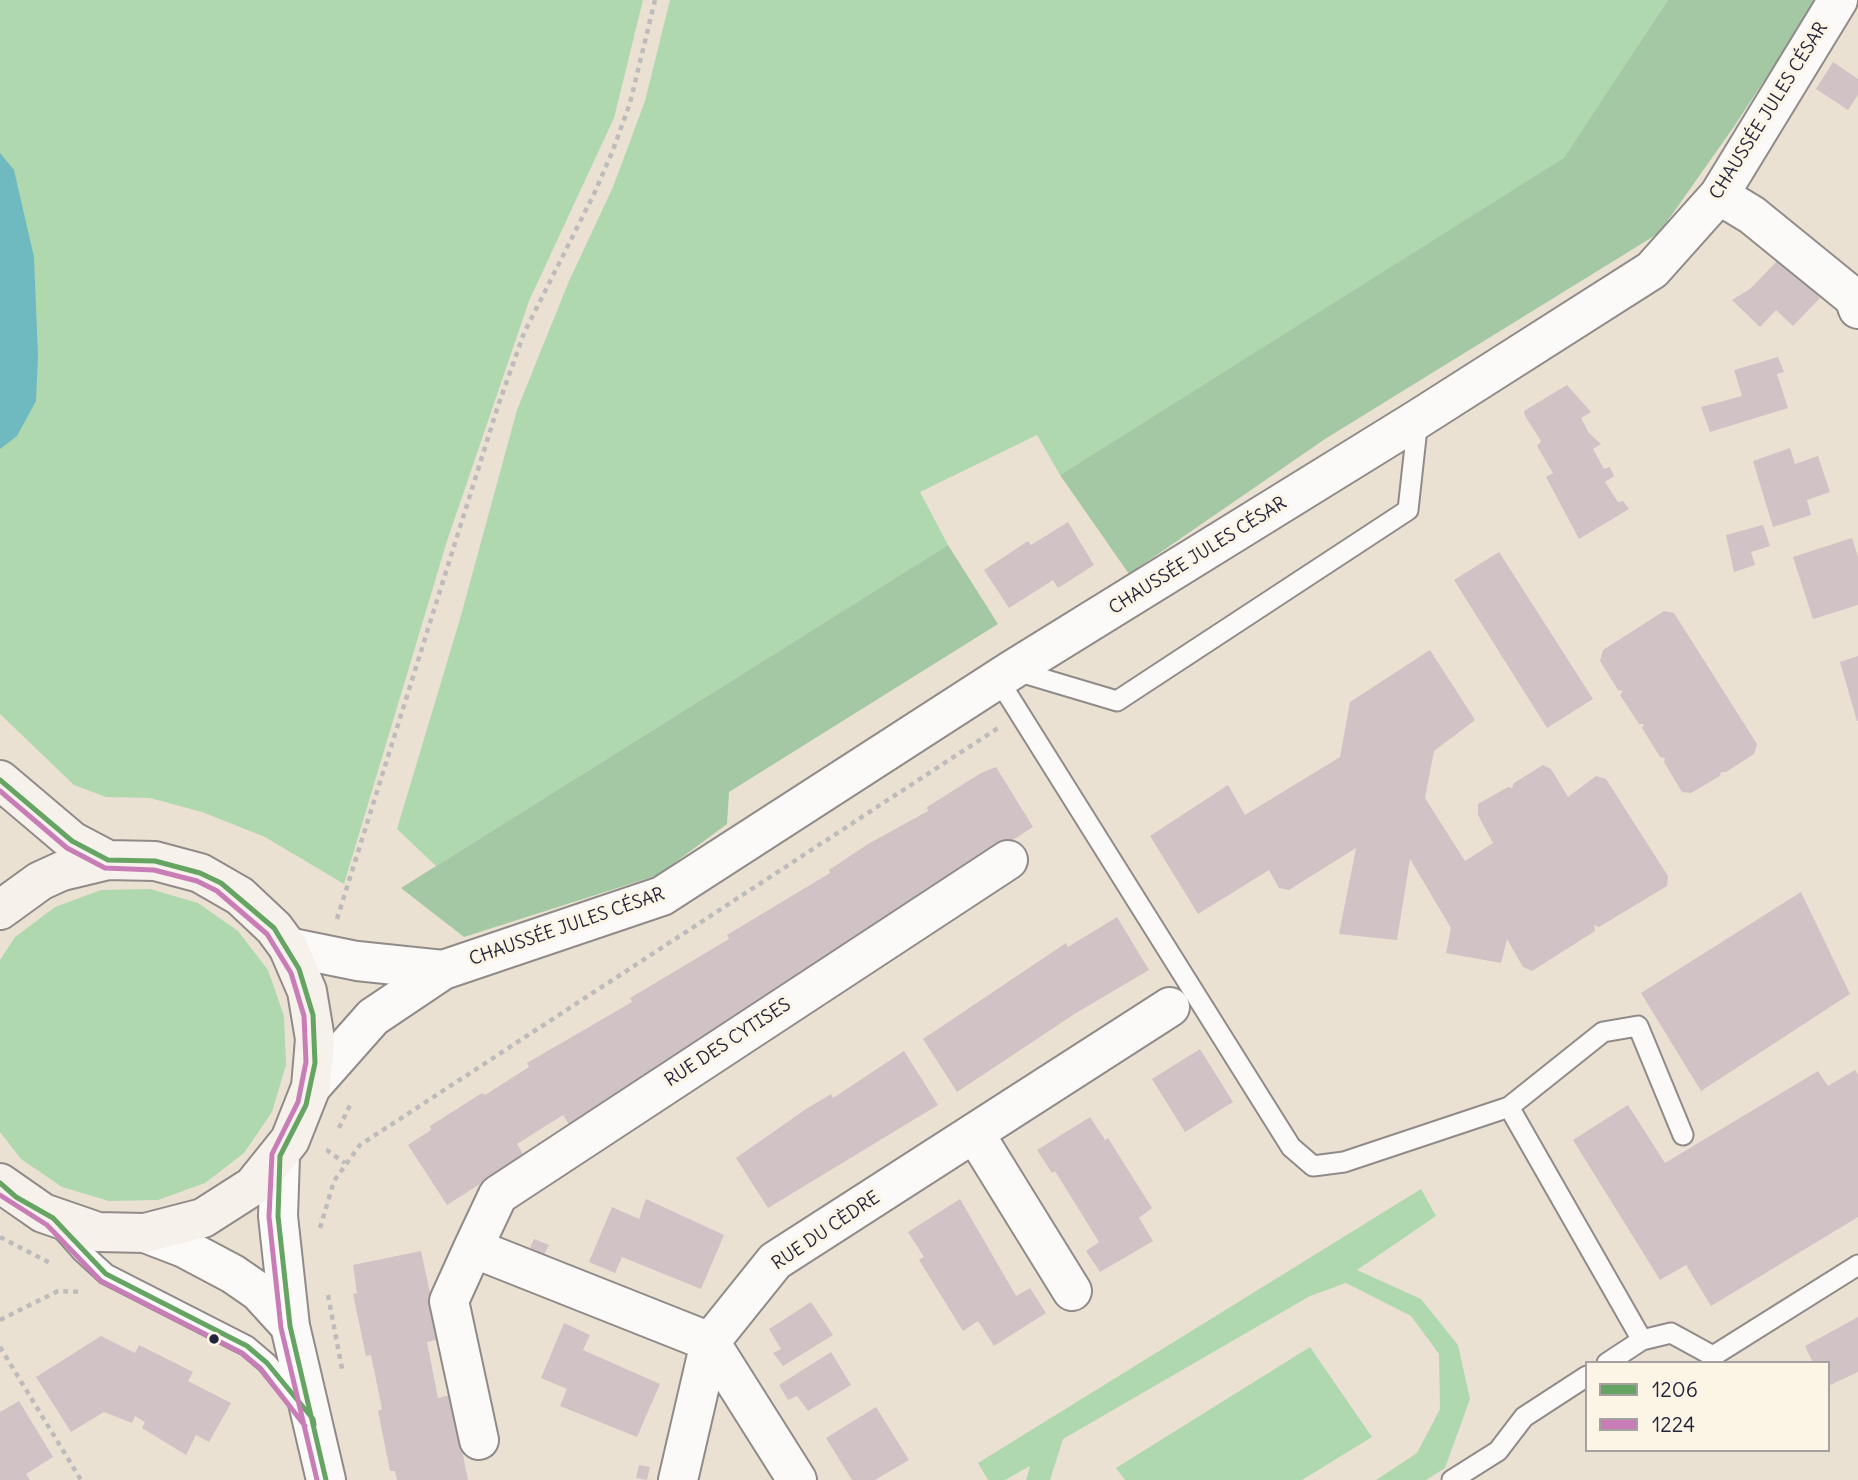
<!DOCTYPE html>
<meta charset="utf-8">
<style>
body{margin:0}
#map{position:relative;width:1858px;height:1480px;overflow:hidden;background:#ebe1d3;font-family:Delius,sans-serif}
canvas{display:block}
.legend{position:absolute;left:1585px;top:1361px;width:245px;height:91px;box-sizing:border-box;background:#fcf5e5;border:2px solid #a5a1a1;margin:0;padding:9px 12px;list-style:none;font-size:21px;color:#22223b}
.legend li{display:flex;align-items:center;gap:14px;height:35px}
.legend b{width:35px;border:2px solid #a5a1a1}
</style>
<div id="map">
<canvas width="1858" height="1480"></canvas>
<ul class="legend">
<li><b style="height:9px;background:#65a462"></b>1206</li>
<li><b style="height:9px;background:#c97db7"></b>1224</li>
</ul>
</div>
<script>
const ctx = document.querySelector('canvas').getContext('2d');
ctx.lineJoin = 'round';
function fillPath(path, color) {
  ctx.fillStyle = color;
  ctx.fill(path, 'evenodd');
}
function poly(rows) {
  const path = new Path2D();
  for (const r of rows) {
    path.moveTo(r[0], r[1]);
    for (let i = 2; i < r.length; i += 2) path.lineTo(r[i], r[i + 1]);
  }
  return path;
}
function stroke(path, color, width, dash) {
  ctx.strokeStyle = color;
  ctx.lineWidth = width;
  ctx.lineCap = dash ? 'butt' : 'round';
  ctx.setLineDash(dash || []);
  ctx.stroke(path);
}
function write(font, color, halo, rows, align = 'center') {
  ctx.font = font + ' Delius,sans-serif';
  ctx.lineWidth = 6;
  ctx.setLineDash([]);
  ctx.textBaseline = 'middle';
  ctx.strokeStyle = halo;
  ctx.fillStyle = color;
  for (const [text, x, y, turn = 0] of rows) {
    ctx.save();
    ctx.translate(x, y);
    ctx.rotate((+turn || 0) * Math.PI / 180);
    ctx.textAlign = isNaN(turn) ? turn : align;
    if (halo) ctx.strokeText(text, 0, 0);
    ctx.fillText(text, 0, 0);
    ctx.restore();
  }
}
fillPath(poly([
 [0,0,643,0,614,118,529,301,447,541,344,884,265,837,202,812,150,798,106,797,74,785,0,714],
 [670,0,1668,0,1565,158,1060,475,1037,435,920,492,948,545,436,866,397,829,460,619,517,410,569,281,613,187,645,101],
 [150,889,198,903,238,931,268,970,284,1016,286,1065,272,1112,244,1153,205,1183,158,1200,109,1201,62,1187,21,1159,0,1132,0,960,15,937,55,907,101,890],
 [1421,1189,1436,1216,1357,1270,1421,1299,1458,1345,1470,1399,1445,1468,1426,1480,1376,1480,1417,1453,1440,1409,1439,1354,1411,1316,1346,1283,1310,1296,1063,1439,1050,1480,1026,1480,1030,1466,1005,1480,988,1480,978,1463],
 [1310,1347,1372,1437,1302,1480,1125,1480,1116,1468]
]), '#b0d8af');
fillPath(poly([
 [1668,0,1817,0,1733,128,1659,233,1325,439,1129,574,1060,475,1564,158],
 [948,545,998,624,729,792,727,824,658,875,464,937,401,888]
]), '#a3c8a3');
fillPath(poly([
 [0,153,14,170,34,257,38,356,36,401,17,436,0,449]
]), '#6fbac0');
fillPath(poly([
 [1833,62,1858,79,1858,95,1848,110,1816,89],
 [1780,258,1820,298,1793,326,1776,310,1760,327,1732,300,1750,289],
 [1778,357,1784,372,1777,374,1788,408,1710,432,1701,407,1742,396,1734,370],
 [1567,385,1591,412,1581,418,1589,433,1601,444,1593,449,1604,469,1610,467,1614,476,1605,482,1618,502,1623,501,1629,509,1579,539,1546,477,1553,473,1537,446,1541,441,1525,416,1524,411],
 [1790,448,1795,464,1818,456,1830,492,1807,500,1811,515,1773,527,1753,461],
 [1068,522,1094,565,1058,588,1053,580,1009,608,984,570,1028,541,1031,545],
 [1763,525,1770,546,1751,552,1755,565,1734,572,1726,535],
 [1852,538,1858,557,1858,605,1813,619,1793,557],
 [1499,552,1593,699,1547,728,1454,580],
 [1664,611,1674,613,1757,744,1754,754,1726,772,1721,772,1720,776,1691,793,1682,792,1664,762,1665,758,1660,757,1642,728,1644,724,1639,724,1620,695,1623,691,1618,690,1600,661,1603,650],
 [1430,650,1475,720,1434,751,1425,798,1465,861,1493,843,1478,815,1478,804,1508,787,1512,788,1514,783,1543,765,1551,769,1568,797,1596,776,1606,779,1668,876,1667,886,1599,927,1594,925,1595,931,1532,971,1523,967,1507,939,1501,963,1446,953,1451,928,1410,859,1397,940,1339,934,1356,848,1289,890,1279,888,1269,870,1198,914,1150,836,1228,785,1245,815,1340,757,1350,702],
 [1858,656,1858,721,1857,721,1840,662],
 [996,767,1033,827,570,1126,563,1115,517,1144,524,1156,447,1205,408,1145,431,1130,430,1126,482,1093,485,1095,529,1067,527,1063,632,1002,630,998,729,939,727,935,830,873,829,870,868,844,928,811,927,807,981,773],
 [1801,892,1850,994,1701,1091,1641,993],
 [1117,917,1149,970,1076,1013,957,1092,923,1039,1066,943,1068,947],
 [1200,1049,1233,1102,1185,1132,1152,1079],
 [904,1051,938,1105,768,1208,736,1158,806,1109,831,1094,833,1098],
 [1855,1070,1858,1075,1858,1217,1711,1306,1686,1265,1660,1280,1573,1140,1628,1105,1665,1163,1818,1071,1828,1086],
 [1090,1117,1105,1140,1108,1138,1152,1208,1139,1218,1153,1241,1100,1272,1086,1251,1099,1242,1055,1171,1052,1173,1037,1150],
 [646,1199,724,1235,701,1289,622,1257,615,1273,589,1262,612,1207,639,1219],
 [960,1199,1016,1296,1030,1288,1046,1313,994,1346,978,1321,963,1331,919,1260,924,1257,908,1232],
 [534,1239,549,1245,544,1254,530,1248],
 [421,1251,440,1339,427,1342,438,1398,451,1395,468,1480,397,1480,395,1471,390,1471,378,1411,382,1409,371,1355,366,1356,353,1294,357,1293,353,1265],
 [811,1302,833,1335,783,1366,773,1353,781,1349,769,1329],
 [1858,1317,1858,1372,1828,1386,1828,1363,1813,1363,1805,1346],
 [564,1323,590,1335,583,1350,660,1384,637,1437,560,1406,567,1389,541,1378],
 [101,1336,135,1353,139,1345,193,1372,188,1381,231,1403,209,1442,196,1435,186,1455,142,1428,145,1422,135,1416,132,1423,104,1412,71,1432,36,1377],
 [831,1352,851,1385,808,1411,797,1396,788,1400,779,1385],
 [19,1401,53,1457,26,1474,30,1480,0,1480,0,1412],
 [876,1407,909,1460,875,1480,852,1480,826,1438],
 [639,1465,650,1467,647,1480,636,1478]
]), '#d0c2c5');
const service = poly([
 [1013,670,1117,701,1408,510,1418,419],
 [998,679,1291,1147,1313,1166,1344,1162,1509,1107,1642,1340,1607,1363],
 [1509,1107,1603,1032,1638,1026,1683,1135],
 [58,1225,81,1251,106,1274,247,1346,267,1363,300,1404],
 [1642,1340,1671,1333,1713,1356,1858,1265],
 [1452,1480,1498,1451,1524,1417,1587,1376]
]);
const minor = poly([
 [1719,195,1752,215,1854,298,1858,309],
 [288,947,357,961,443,970],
 [311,1087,373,1017,443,970,662,896,1012,670,1418,419,1652,270,1719,195,1838,0],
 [975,1134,1072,1291],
 [473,1248,498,1195,1008,860],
 [479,1440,449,1301,473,1248,710,1342,797,1480],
 [678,1480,710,1342,775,1261,1170,1007]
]);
const tertiary = poly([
 [280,1156,278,1216,290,1326,326,1480],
 [145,1233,184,1248,233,1274,259,1292,290,1326]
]);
const secondary = poly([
 [0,780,72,841,108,860],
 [0,910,40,881,62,871,108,860,155,861,200,873,240,896,274,928,288,947,307,991,315,1039,311,1087,290,1140,253,1186,203,1218,145,1233,98,1232,43,1213,0,1183]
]);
stroke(service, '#908b88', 23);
stroke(minor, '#908b88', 42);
stroke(tertiary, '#908b88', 42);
stroke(secondary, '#908b88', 42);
stroke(poly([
 [337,919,498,406,524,333,594,194,613,150,630,103,655,0],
 [339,1128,352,1101],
 [329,1149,328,1151,345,1163],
 [320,1228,334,1181,360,1145,998,728],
 [0,1237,52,1264],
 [328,1295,342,1369],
 [0,1320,58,1291,83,1292],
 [0,1347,81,1480]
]), '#bdbbbb', 4.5, [5, 5]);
stroke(service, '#fcfaf8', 19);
stroke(minor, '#fcfaf8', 38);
stroke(tertiary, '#fcfaf8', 38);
stroke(secondary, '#f6f1eb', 38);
stroke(poly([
 [0,780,72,841,108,860,155,861,200,873,221,883,274,928,299,969,313,1015,315,1063,306,1105,280,1156,278,1216,290,1326,326,1480],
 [0,1183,16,1197,53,1218,106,1274,247,1346,267,1363,313,1419,314,1425]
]), '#65a462', 5);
stroke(poly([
 [0,791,67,848,105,868,154,870,197,881,217,891,267,934,291,973,304,1016,306,1062,298,1102,272,1154,269,1217,281,1328,317,1480],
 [0,1195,47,1225,101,1281,242,1353,261,1369,305,1426]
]), '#c97db7', 5);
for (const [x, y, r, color] of [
 [214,1339,6,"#22223b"]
]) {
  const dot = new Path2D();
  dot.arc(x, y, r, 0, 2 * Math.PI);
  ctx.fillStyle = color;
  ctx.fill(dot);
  stroke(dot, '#fcf5e5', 2.5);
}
write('18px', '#22223b', '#fcf5e5', [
 ["CHAUSSÉE JULES CÉSAR",1769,111,-58],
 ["CHAUSSÉE JULES CÉSAR",1198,556,-32],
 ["CHAUSSÉE JULES CÉSAR",567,927,-19],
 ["RUE DES CYTISES",728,1043,-33],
 ["RUE DU CÈDRE",826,1231,-34]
]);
</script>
